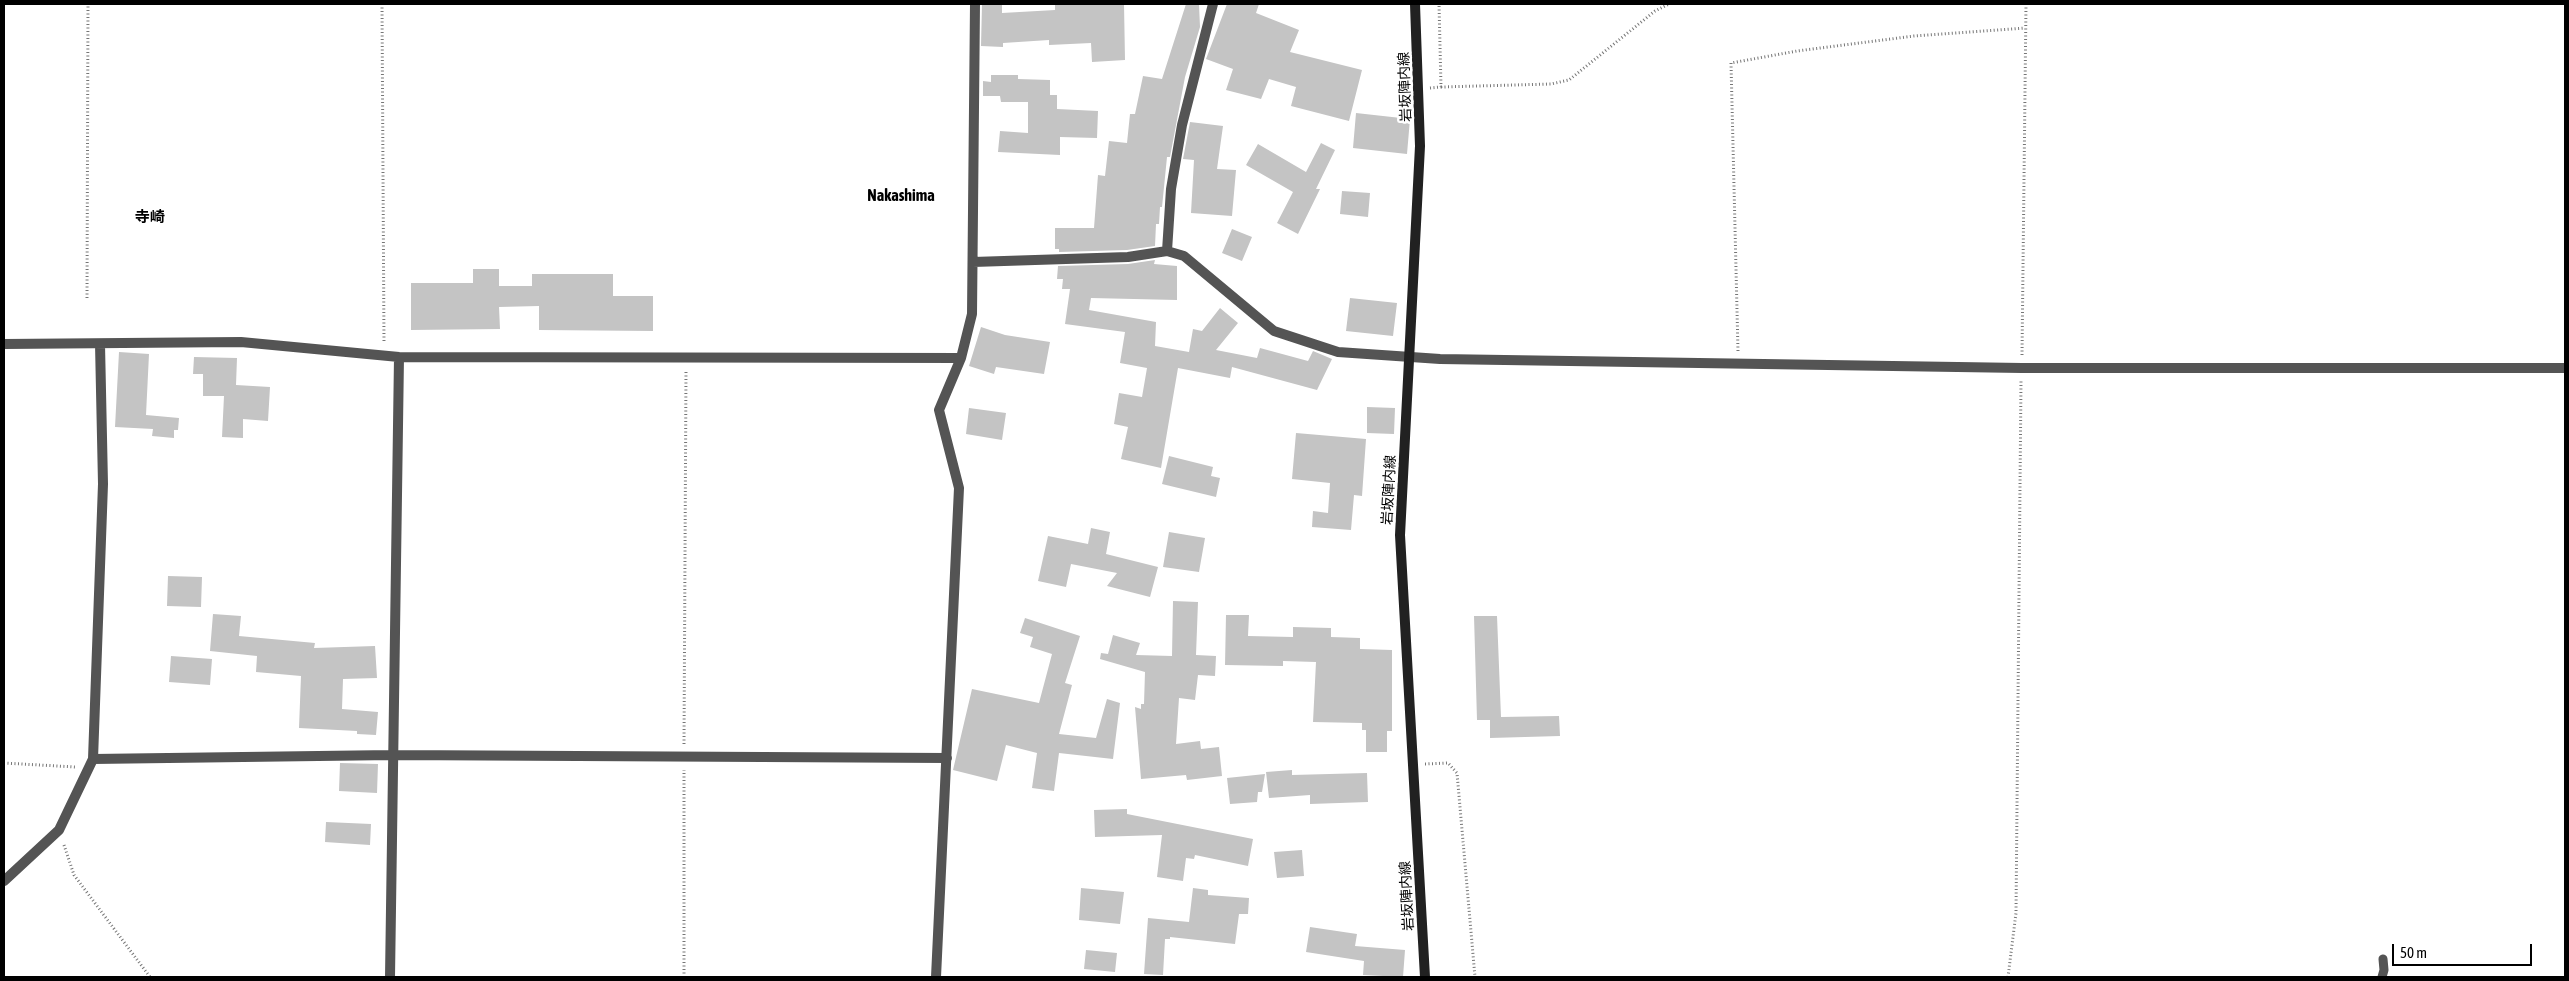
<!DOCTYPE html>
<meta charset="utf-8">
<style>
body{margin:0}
#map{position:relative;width:2569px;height:981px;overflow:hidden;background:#fff;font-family:"Asap Condensed",sans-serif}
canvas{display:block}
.frame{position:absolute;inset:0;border:5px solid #000;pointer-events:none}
.scale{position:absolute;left:2392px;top:944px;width:140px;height:22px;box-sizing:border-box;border:2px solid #000;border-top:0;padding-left:6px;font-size:15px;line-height:18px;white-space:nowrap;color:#000;-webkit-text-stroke:4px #fff;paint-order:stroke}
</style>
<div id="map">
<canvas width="2569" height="981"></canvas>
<div class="frame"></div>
<div class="scale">50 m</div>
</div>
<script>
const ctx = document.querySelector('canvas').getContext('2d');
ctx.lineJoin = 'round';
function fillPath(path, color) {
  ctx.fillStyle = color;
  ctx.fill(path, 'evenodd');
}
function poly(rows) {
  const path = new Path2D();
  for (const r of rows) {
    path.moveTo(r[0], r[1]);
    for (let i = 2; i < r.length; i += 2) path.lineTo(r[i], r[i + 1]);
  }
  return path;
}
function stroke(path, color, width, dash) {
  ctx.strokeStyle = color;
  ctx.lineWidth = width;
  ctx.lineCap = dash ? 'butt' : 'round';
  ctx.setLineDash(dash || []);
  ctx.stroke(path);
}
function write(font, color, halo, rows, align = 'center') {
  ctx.font = font + ' "Asap Condensed","Noto Sans JP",sans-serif';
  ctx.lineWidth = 5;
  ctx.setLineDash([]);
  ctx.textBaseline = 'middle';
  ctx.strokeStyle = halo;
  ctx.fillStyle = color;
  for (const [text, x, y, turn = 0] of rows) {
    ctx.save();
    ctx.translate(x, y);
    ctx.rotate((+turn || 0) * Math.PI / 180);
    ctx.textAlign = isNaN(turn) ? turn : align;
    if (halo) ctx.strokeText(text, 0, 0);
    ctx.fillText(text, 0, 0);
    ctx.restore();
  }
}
fillPath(poly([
 [982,4,1002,4,1002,13,1055,10,1055,4,1124,4,1125,60,1092,62,1091,43,1049,45,1049,40,1003,43,1003,47,981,46],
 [1186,4,1199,4,1200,27,1185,77,1170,157,1167,157,1162,207,1160,207,1159,224,1156,224,1155,246,1127,250,1059,252,1059,249,1055,249,1055,228,1094,228,1098,175,1105,176,1109,141,1127,143,1130,114,1135,114,1143,76,1162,79],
 [1227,4,1259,4,1256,13,1299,30,1290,52,1362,70,1349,121,1291,106,1296,87,1269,79,1261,99,1226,90,1233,69,1206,59],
 [991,75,1018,75,1018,79,1050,80,1050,95,1057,95,1057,109,1098,111,1097,138,1060,137,1060,155,998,152,1000,131,1028,133,1028,102,1001,102,1000,96,983,96,983,81,991,82],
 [1356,113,1410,119,1407,154,1353,148],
 [1190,122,1223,126,1217,169,1236,170,1232,216,1191,213,1194,160,1183,159],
 [1321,143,1335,150,1316,189,1320,189,1298,234,1277,223,1293,192,1246,165,1258,144,1306,172],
 [1342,191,1370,193,1368,217,1340,214],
 [1232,229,1252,237,1242,261,1222,253],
 [1155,260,1154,264,1177,266,1177,300,1091,298,1089,310,1156,322,1155,346,1189,352,1193,329,1202,331,1220,308,1238,323,1216,350,1257,358,1260,348,1308,361,1313,351,1332,359,1317,390,1232,367,1230,378,1178,368,1161,468,1121,459,1128,427,1114,424,1119,393,1142,397,1147,368,1120,363,1125,332,1065,324,1070,289,1062,289,1063,279,1057,279,1058,266,1128,264],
 [473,269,499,269,499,286,532,286,532,274,613,274,613,296,653,296,653,331,539,330,539,306,499,307,500,329,411,330,411,283,473,283],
 [1350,298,1397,303,1393,336,1346,331],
 [981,327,1005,335,1050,342,1044,374,996,367,994,374,969,366],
 [119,352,149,354,146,415,179,418,178,430,174,430,174,438,152,436,153,429,115,427],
 [194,357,237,358,236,385,270,387,268,421,243,419,243,438,222,437,224,396,203,396,203,374,193,374],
 [1367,407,1395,408,1394,434,1367,433],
 [969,408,1006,413,1002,440,966,434],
 [1296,433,1366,439,1362,496,1354,495,1351,530,1312,527,1313,511,1328,513,1330,483,1292,479],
 [1169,456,1213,467,1211,476,1220,478,1216,497,1162,484],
 [1091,528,1110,532,1106,554,1158,567,1150,597,1107,586,1117,573,1071,564,1066,587,1038,581,1048,536,1088,544],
 [1169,532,1205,538,1199,572,1163,567],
 [168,576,202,577,201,607,167,606],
 [1173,601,1198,602,1196,655,1216,656,1215,676,1198,675,1195,700,1179,698,1176,744,1200,741,1201,749,1219,747,1222,776,1187,780,1186,775,1141,779,1135,707,1141,709,1141,704,1144,704,1145,672,1100,659,1101,653,1108,654,1113,635,1140,643,1136,655,1172,656],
 [213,614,241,616,239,636,315,643,314,648,375,646,377,678,343,679,342,709,378,712,376,735,357,734,357,731,299,728,301,676,256,672,257,656,210,651],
 [1226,615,1249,615,1248,636,1293,637,1293,627,1331,628,1331,637,1360,638,1360,649,1392,650,1392,731,1387,731,1387,752,1366,752,1366,730,1362,730,1362,723,1313,722,1316,662,1283,661,1283,666,1225,665],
 [1474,616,1497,616,1501,717,1559,716,1560,736,1490,738,1490,720,1477,720],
 [1025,618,1080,636,1065,683,1072,685,1059,734,1096,738,1107,699,1120,703,1113,759,1059,753,1054,791,1032,788,1037,753,1006,745,997,781,953,770,972,689,1039,703,1052,654,1030,647,1033,637,1020,633],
 [171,656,212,659,210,685,169,682],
 [340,763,378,764,377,793,339,791],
 [1292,770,1292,775,1367,773,1368,802,1310,804,1310,795,1269,798,1266,772],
 [1265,774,1262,792,1258,792,1257,802,1230,804,1227,778],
 [1127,809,1127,814,1253,839,1248,866,1195,855,1194,859,1186,858,1183,881,1157,877,1162,835,1095,837,1094,810],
 [326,822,371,824,370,845,325,842],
 [1302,850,1304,876,1277,878,1274,852],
 [1081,888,1124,892,1120,924,1079,920],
 [1193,888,1208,890,1208,895,1249,898,1248,914,1239,914,1235,944,1170,937,1170,939,1165,939,1163,975,1144,974,1148,918,1189,922],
 [1310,927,1357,934,1355,946,1405,950,1403,977,1363,975,1364,961,1306,952],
 [1086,950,1117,953,1115,972,1084,969]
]), '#c4c4c4');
stroke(poly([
 [382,4,384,343],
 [1441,87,1551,84,1569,80,1655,11,1669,4],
 [1430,88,1441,87,1439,4],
 [87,298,88,4],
 [1738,351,1731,63,1797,51,1914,36,2025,28],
 [2022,355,2026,4],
 [684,744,686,370],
 [4,763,75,767],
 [1425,764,1448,763,1457,773,1475,977],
 [64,845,74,875,150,977],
 [684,977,684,770],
 [2008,977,2016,913,2021,381]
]), '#767676', 3, [1, 2.5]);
stroke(poly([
 [2382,977,2384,970,2383,959]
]), '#545454', 9);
stroke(poly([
 [1167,251,1171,189,1182,125,1213,4],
 [973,262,1128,257,1167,251,1184,256,1274,331,1338,352,1440,359,2022,368,2565,368],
 [4,344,241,342,399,357,961,358],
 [93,759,393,755,947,758],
 [4,881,59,830,93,759,103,484,100,344],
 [390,977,399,357],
 [936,977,959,488,939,410,961,358,972,314,975,4]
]), '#545454', 10);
stroke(poly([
 [1415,4,1420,146,1400,535,1425,977]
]), '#212121', 10);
write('14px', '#000', '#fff', [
 ["岩坂陣内線",1405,87,-92],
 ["岩坂陣内線",1389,490,-87],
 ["岩坂陣内線",1407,896,-93]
]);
write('bold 15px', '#000', '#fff', [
 ["寺崎",150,217]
]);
write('bold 16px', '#000', '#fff', [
 ["Nakashima",901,196]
]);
</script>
